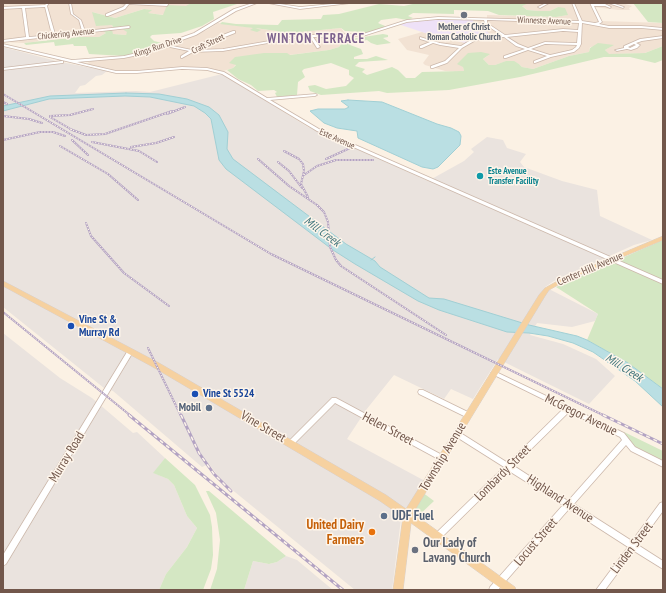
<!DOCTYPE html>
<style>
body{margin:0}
#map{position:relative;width:666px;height:593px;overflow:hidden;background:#fbf1e4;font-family:"PT Sans Narrow",sans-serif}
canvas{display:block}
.frame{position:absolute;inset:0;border:4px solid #72574b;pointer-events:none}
</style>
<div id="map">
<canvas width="666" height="593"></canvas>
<div class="frame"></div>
</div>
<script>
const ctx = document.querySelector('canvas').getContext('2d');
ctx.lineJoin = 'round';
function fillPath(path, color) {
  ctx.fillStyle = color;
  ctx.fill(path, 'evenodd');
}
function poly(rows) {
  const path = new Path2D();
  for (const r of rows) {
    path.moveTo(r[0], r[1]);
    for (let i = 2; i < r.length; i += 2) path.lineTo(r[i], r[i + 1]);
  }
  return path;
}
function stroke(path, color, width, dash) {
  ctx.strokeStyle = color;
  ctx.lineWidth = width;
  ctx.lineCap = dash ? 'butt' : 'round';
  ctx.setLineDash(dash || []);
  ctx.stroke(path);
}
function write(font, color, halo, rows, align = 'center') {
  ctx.font = font + ' "PT Sans Narrow",sans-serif';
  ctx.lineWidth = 3;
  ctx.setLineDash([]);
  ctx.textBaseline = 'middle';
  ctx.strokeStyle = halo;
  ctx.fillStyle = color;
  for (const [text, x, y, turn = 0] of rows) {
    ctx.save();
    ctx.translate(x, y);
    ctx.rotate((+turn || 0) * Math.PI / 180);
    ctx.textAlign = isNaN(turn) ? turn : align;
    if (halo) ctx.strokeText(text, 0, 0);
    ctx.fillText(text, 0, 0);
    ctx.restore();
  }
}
fillPath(poly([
 [3,3,191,3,188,6,179,7,182,17,147,13,151,10,144,9,115,18,92,12,112,25,113,27,119,26,128,32,126,35,113,34,102,31,106,33,99,37,79,37,24,43,3,42],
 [529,3,622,3,632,6,629,8,630,10,618,10,594,7,601,21,663,23,663,46,645,53,617,54,608,54,605,50,613,45,590,47,589,52,569,56,533,69,522,67,519,64,514,62,507,61,495,65,489,65,483,59,489,55,463,67,464,71,459,72,445,71,425,65,423,63,429,55,407,50,398,39,422,32,466,43,472,40,473,19,487,19,487,15,556,17,567,15,558,7,550,11,538,11,527,10,521,5],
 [218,23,277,31,280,34,341,28,346,35,339,47,329,50,289,55,235,57,236,64,233,68,220,72,182,68,121,72,85,65,92,60,141,55,207,30]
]), '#f2e2d3');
fillPath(poly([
 [3,47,56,61,107,71,102,75,96,76,85,85,80,86,75,93,136,91,150,92,222,74,308,127,428,181,464,161,474,152,471,149,487,137,503,140,507,148,526,154,520,162,524,167,562,181,597,190,600,216,652,240,634,245,554,281,545,287,598,314,595,321,572,327,537,323,530,335,563,344,596,359,615,376,589,404,498,359,473,399,451,389,444,399,394,375,366,410,347,439,425,481,401,519,392,590,355,590,230,488,222,481,209,464,202,467,113,391,104,388,3,307],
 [3,333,60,378,92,398,133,433,137,432,165,458,154,473,168,479,174,485,187,516,197,528,187,547,166,574,159,590,3,590],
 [286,556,297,560,333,590,244,590,253,561,269,564,277,562]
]), '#eae3de');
fillPath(poly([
 [421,19,473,19,473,21,494,37,466,43,431,35,398,24]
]), '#eee1f7');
fillPath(poly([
 [191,3,240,3,213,12,214,19,202,26,181,33,152,35,150,37,154,41,166,44,143,52,124,56,89,54,86,46,74,46,73,44,55,46,54,42,26,45,24,43,79,37,99,37,106,33,101,30,112,30,113,34,126,35,127,32,119,27,113,27,112,25,96,26,92,12,115,18,144,9,152,10,148,13,163,15,167,5,186,6],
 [417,3,529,3,522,6,527,10,538,11,550,11,558,7,565,8,568,15,556,17,499,15,488,11,454,10,454,14,413,13,408,16,413,18,407,20,396,18,381,20,378,23,385,26,382,29,363,35,360,32,345,31,341,28,280,34,277,31,255,28,261,30,257,32,250,30,253,28,220,24,222,22,236,24,278,25,282,20,321,19,323,15,339,14,379,4,404,6],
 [633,3,663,3,663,23,648,22],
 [383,34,388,35,388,37,383,38,391,43,377,45,371,43,367,40,352,43,350,45,361,49,363,54,354,57,354,59,367,59,376,56,388,60,359,62,355,66,365,69,362,72,367,75,392,67,398,70,406,78,415,78,422,72,464,71,463,67,457,64,468,53,481,52,490,54,483,59,489,65,495,65,506,61,514,61,519,64,522,67,533,69,569,56,589,52,590,48,598,43,614,45,605,50,609,54,645,53,663,46,663,60,655,63,630,57,604,57,520,77,449,90,387,93,379,91,321,95,310,91,308,86,315,85,326,89,346,86,354,78,349,75,349,70,331,63,304,69,302,71,305,77,298,82,297,95,277,97,275,93,277,92,274,90,258,91,251,85,238,79,227,70,233,68,236,65,229,63,235,57,264,53,287,53,290,55,329,50,339,47,344,40],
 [663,240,663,389,628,363,587,340,598,314,556,287],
 [624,432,663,451,663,464,641,454,626,440],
 [165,458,195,485,210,515,212,527,213,555,211,569,203,590,159,590,166,574,187,547,197,528,187,516,174,485,168,479,153,473],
 [206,491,209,491,286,556,277,562,269,564,253,561,244,590,210,590,217,569,220,540,216,513],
 [422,492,434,501,415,519,411,509]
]), '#d4e7c3');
const water = poly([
 [126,93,159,94,187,99,209,107,219,115,228,132,227,149,233,159,346,244,375,261,380,267,429,298,444,299,529,325,577,336,587,340,628,363,663,389,663,407,635,381,593,352,573,343,548,336,529,333,507,332,439,310,418,301,355,264,333,250,226,169,219,160,211,119,205,113,194,106,150,97,125,96,49,99,3,111,3,106,50,96,126,93],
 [348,100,382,102,437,124,451,128,459,132,461,136,460,145,438,167,433,169,422,167,358,138,357,131,337,128,324,123,310,111,318,109,345,109,349,107,341,101,348,100]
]);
fillPath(water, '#badfe3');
stroke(water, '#a1cfd4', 1);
stroke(poly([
 [371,260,375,257]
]), '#a1cfd4', 1);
const minor = poly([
 [47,3,49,3,47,6,55,34,82,31,79,20,71,14,69,3,71,3,73,14,81,20,85,31,129,26,130,27,129,28,3,42,3,40,26,37,22,8,3,9,3,7,45,5,47,3],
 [45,7,52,35,29,37,25,8,45,7],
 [118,3,166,4,167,3,169,3,167,6,129,4,125,9,108,16,106,16,106,14,123,7,126,4,118,3],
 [253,3,257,3,236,11,196,35,168,45,192,50,205,42,233,31,235,31,235,33,207,44,196,50,223,49,310,34,311,35,363,34,407,20,438,17,579,21,572,3,574,3,582,21,595,23,599,22,590,3,592,3,593,4,605,4,611,7,610,8,605,6,594,6,602,22,599,24,609,26,641,26,663,28,663,30,641,28,609,28,582,23,581,44,579,48,574,52,551,57,535,63,534,63,534,61,547,56,528,50,506,58,504,58,504,56,525,49,516,46,504,37,476,40,462,48,447,63,433,68,431,68,431,66,445,61,459,48,440,45,433,43,422,48,420,48,420,46,430,42,420,39,420,37,440,43,461,46,474,38,501,35,485,24,484,20,438,19,407,22,363,36,313,37,320,47,318,48,317,48,310,37,302,37,223,51,193,52,182,58,181,58,181,56,189,51,165,46,143,54,124,58,77,62,116,71,137,71,182,67,207,68,224,72,267,98,316,94,317,95,315,96,270,100,319,129,663,280,663,284,317,131,222,74,207,70,182,69,137,73,116,73,3,46,3,44,72,60,124,56,141,52,194,33,234,9,253,3],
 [487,20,579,23,578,30,563,29,505,35,487,23,487,20],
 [563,31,578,32,577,43,545,42,528,48,518,44,507,37,563,31],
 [545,44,577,45,576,47,572,50,550,55,531,49,545,44],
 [268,3,274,3,300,7,342,3,351,3,300,9,268,3],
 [546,3,549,3,540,8,538,7,546,3],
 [608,3,612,3,624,7,623,8,608,3],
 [663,36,663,38,642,41,636,43,640,45,637,48,631,50,627,49,617,51,615,50,624,48,624,46,640,39,663,36],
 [634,44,636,45,630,48,628,47,634,44],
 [62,61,63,61,63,63,3,70,3,68,62,61],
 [130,350,133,352,6,564,3,566,3,555,127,352,130,350],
 [494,371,624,433,635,447,663,461,663,467,631,451,626,445,574,504,632,541,660,503,663,502,663,511,638,545,663,561,663,569,634,551,605,590,596,590,628,547,569,509,498,590,489,590,490,587,563,505,509,471,441,538,438,539,435,538,434,536,435,534,504,467,455,436,454,434,455,432,457,431,459,432,508,463,563,409,492,374,491,373,492,372,494,371],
 [569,412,620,437,622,440,568,501,514,466,569,412],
 [419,390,423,390,470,413,471,415,470,417,466,417,419,394,418,392,419,390],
 [332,398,336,398,444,456,446,458,444,460,442,461,440,460,335,403,293,445,291,446,289,445,288,443,289,441,332,398]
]);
const major = poly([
 [663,236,663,240,565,281,549,290,545,296,415,510,414,514,515,587,516,590,503,590,411,523,403,590,393,590,403,517,380,501,153,367,3,286,3,281,5,282,159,363,386,495,406,509,539,295,545,288,561,279,663,236]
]);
stroke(minor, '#ccb8ab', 1.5);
stroke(major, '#d8d0cd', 1);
fillPath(minor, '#fff');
fillPath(major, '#f6d1a0');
const railFar1 = poly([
 [3,94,271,254,605,416],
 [3,102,7,104],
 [167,114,185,107],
 [3,116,29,119,42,123],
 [50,116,70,115,93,109],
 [50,117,74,131],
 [70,129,86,135,105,134,172,111],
 [3,140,40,132,53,132,65,136],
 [72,140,88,155],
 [92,142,139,151,157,162],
 [60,146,108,174,138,200],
 [131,147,156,143,174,137],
 [284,151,299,159,303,164,304,171,301,184,308,197],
 [258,159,289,186,317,205,324,212,328,222,330,247,336,260,341,266,446,335],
 [326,159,350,148],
 [278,162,289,171,302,188],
 [304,175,317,166,336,160,373,160],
 [86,223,91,236,124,273,169,306],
 [3,312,131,416],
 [148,348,181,416]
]);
const rail = poly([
 [129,415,343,590],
 [181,415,199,453,214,474,231,491],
 [603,415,663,444]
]);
stroke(railFar1, '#b3a3c3', 2);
stroke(rail, '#b3a3c3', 3);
stroke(railFar1, '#fef5ea', 1, [1.5]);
stroke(rail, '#fef5ea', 1.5, [4]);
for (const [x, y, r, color] of [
 [464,15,4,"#6b7280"],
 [480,176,4,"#0f9aa8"],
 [71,326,4,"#1a4fb4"],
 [195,394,4,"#1a4fb4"],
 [209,408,4,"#5c6f8a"],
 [384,516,4,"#5c6f8a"],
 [372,532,4,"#e8710a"],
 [415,550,4,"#6b7280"]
]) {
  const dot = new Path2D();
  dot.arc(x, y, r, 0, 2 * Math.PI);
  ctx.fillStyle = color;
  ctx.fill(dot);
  stroke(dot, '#fef5ea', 1.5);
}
write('9px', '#72574b', '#fef5ea', [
 ["Winneste Avenue",544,21,2],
 ["Chickering Avenue",66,34,-6],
 ["Craft Street",208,44,-26],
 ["Kings Run Drive",158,47,-18],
 ["Este Avenue",337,139,24]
]);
write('bold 9px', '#5b616d', '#fef5ea', [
 ["Mother of Christ",464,27],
 ["Roman Catholic Church",464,37]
]);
write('bold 9px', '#0d838f', '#fef5ea', [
 ["Este Avenue",488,171],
 ["Transfer Facility",488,181]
], 'left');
write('11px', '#72574b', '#fef5ea', [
 ["Center Hill Avenue",590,269,-23]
]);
write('bold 11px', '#164399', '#fef5ea', [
 ["Vine St &",79,320],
 ["Murray Rd",79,333],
 ["Vine St 5524",203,394]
], 'left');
write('bold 11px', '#4e5e75', '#fef5ea', [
 ["Mobil",201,408]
], 'right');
write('italic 12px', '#43777d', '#fef5ea', [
 ["Mill Creek",322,232,36],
 ["Mill Creek",624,368,32]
]);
ctx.letterSpacing = '1px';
write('bold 13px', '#7d638e', '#fef5ea', [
 ["WINTON TERRACE",316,39]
]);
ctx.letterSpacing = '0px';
write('13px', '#72574b', '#fef5ea', [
 ["McGregor Avenue",581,415,26],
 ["Vine Street",263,427,30],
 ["Helen Street",388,429,28],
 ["Murray Road",67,457,-59],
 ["Township Avenue",443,457,-59],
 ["Lombardy Street",503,473,-45],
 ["Highland Avenue",560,499,33],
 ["Locust Street",536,542,-49],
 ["Linden Street",632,548,-53]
]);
write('bold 13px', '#4e5e75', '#fef5ea', [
 ["UDF Fuel",392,516]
], 'left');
write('bold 13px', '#c56008', '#fef5ea', [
 ["United Dairy",364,525],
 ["Farmers",364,540]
], 'right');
write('bold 13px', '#5b616d', '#fef5ea', [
 ["Our Lady of",423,543],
 ["Lavang Church",423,558]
], 'left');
</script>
